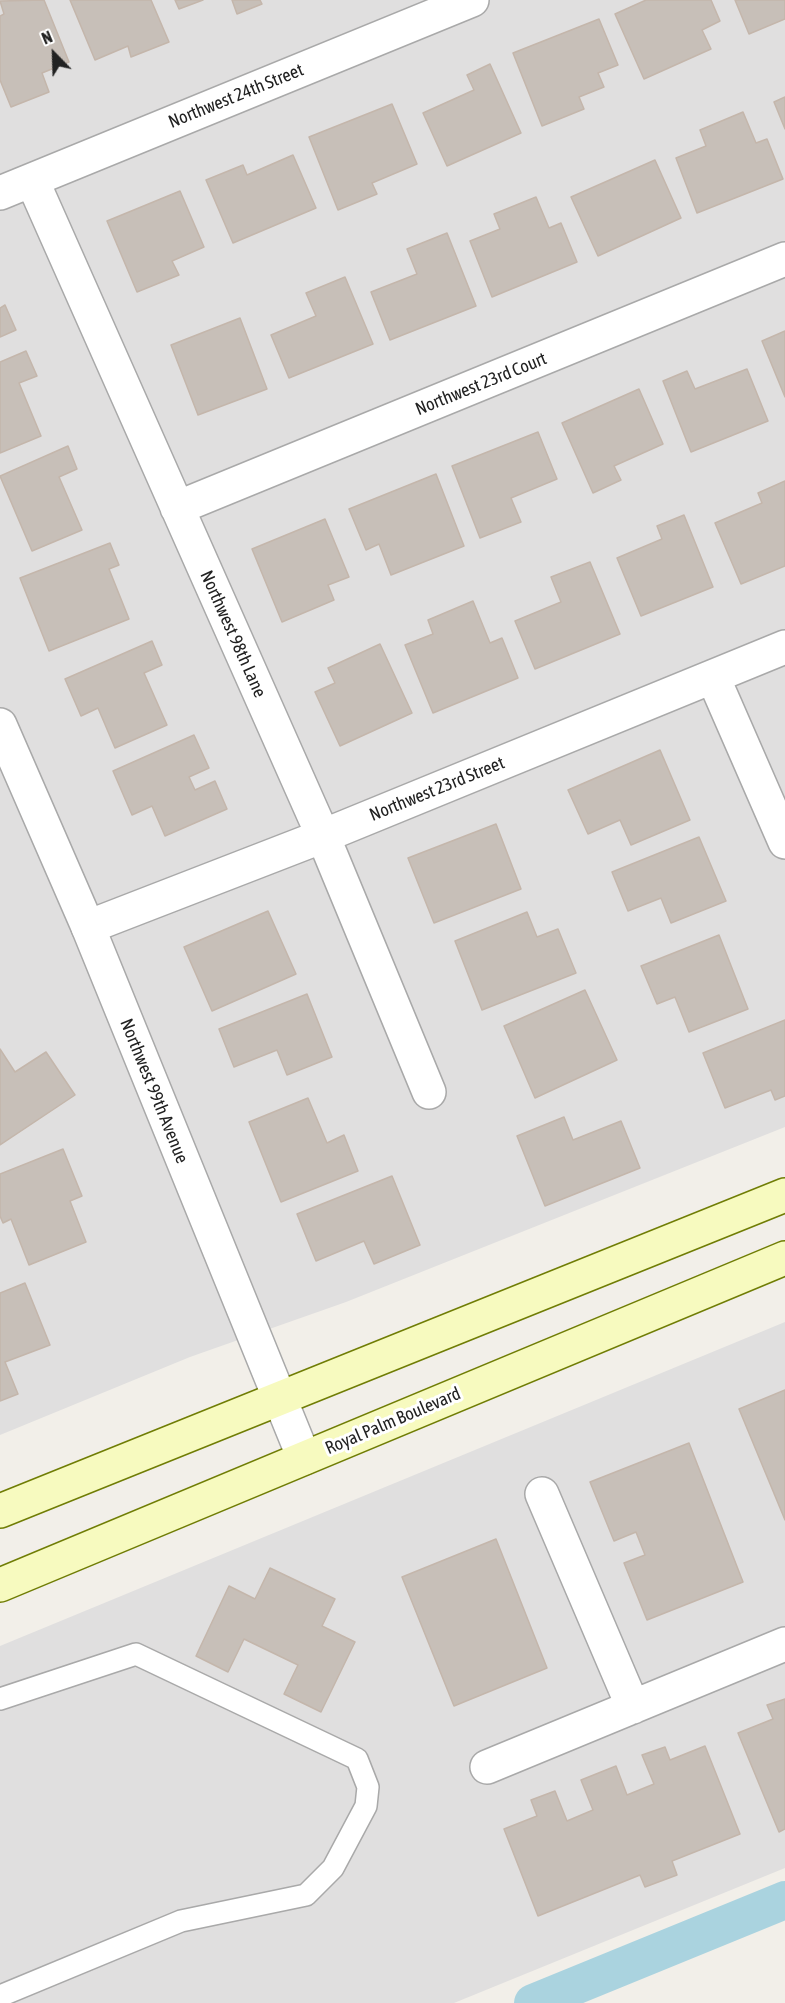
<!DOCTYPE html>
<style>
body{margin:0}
#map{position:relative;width:785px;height:2003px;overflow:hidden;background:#f2efe9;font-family:"Asap Condensed",sans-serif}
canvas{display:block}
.north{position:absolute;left:24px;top:24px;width:60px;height:60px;-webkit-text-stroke:4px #fff;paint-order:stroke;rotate:337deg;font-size:16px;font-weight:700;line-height:24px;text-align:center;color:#222}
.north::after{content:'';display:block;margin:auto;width:21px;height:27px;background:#222;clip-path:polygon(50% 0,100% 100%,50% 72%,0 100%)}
</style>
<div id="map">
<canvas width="785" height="2003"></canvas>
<div class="north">N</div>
</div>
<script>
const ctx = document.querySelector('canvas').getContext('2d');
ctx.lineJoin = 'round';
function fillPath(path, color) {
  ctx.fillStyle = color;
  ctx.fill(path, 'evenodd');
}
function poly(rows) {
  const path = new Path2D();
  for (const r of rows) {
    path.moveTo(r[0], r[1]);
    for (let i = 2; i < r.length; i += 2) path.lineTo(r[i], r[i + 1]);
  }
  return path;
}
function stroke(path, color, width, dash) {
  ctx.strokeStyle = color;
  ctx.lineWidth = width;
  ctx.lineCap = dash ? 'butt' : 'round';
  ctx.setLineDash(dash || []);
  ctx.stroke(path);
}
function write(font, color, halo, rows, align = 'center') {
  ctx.font = font + ' "Asap Condensed",sans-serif';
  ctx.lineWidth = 6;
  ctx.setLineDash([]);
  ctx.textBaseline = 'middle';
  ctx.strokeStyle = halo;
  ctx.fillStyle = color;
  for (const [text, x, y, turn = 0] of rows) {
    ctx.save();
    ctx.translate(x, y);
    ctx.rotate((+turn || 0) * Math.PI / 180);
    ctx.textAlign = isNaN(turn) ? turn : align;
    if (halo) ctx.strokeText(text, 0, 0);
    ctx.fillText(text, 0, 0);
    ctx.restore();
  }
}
fillPath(poly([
 [0,0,785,0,785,1127,346,1302,190,1357,0,1435],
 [785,1322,785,1868,454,2003,0,2003,0,1646]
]), '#e0dfdf');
stroke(poly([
 [533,2003,785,1900]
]), '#aad3df', 38);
const building = poly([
 [44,0,69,62,42,73,49,92,11,107,0,80,0,16,4,14,0,1,44,0],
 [70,0,151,0,169,42,131,57,128,46,95,60,70,0],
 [175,0,203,0,179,9,175,0],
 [232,0,260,0,262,4,237,14,232,0],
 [646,0,711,0,720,21,702,30,711,49,644,79,615,14,646,0],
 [735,0,785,0,785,19,749,34,735,0],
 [599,19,618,65,598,73,604,87,579,97,584,109,542,126,513,53,599,19],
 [490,64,521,133,447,166,423,113,474,90,467,75,490,64],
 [785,97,785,129,774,102,785,97],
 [392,104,417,164,372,183,377,194,338,210,309,137,392,104],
 [743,112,756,143,767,139,783,179,697,213,676,158,706,146,700,130,743,112],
 [293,155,316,208,233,243,206,180,243,165,247,175,293,155],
 [655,160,681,218,598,256,571,197,655,160],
 [180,191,204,247,172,261,179,275,137,292,107,221,180,191],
 [536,197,549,228,561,223,577,262,492,297,470,241,500,229,494,214,536,197],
 [447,233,476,306,390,340,371,292,417,274,407,249,447,233],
 [345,277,373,344,289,378,271,335,316,316,306,293,345,277],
 [5,305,16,330,0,337,0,308,5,305],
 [240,318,267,389,198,415,171,345,240,318],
 [785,331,785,397,762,341,785,331],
 [26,351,37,376,19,383,41,436,0,453,0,362,26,351],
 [747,369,768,421,691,452,663,381,687,371,695,389,747,369],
 [639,389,663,444,614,466,621,480,593,493,562,423,639,389],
 [538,432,557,479,511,498,521,522,480,538,452,466,538,432],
 [68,446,77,469,59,477,82,530,32,551,0,476,68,446],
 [436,474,464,546,391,575,379,544,366,550,349,509,436,474],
 [785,481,785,566,741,584,715,523,762,503,758,493,785,481],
 [684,515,713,587,641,616,617,558,662,539,657,526,684,515],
 [325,519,349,577,328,585,334,600,282,622,252,549,325,519],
 [110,543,119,565,109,569,129,619,49,651,20,578,110,543],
 [590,562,620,634,535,669,515,621,561,602,551,577,590,562],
 [473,601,490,643,502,638,518,678,433,713,405,645,433,634,428,620,473,601],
 [152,641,162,665,144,673,167,725,115,748,98,708,81,716,65,679,152,641],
 [380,644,412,713,340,746,315,692,335,683,328,668,380,644],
 [194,735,209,768,189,777,195,790,215,781,227,809,165,836,152,806,132,815,113,771,194,735],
 [660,750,690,820,631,845,620,820,588,834,568,790,660,750],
 [496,824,521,889,434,923,408,858,496,824],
 [699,837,726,901,671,923,661,898,628,911,612,872,699,837],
 [268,911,296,974,212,1011,184,947,268,911],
 [527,912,537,937,558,929,576,973,482,1010,455,941,527,912],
 [719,935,748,1009,689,1032,675,997,657,1004,641,966,719,935],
 [585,990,617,1060,535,1098,504,1026,585,990],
 [307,994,332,1057,287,1075,277,1050,234,1067,219,1029,307,994],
 [785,1020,785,1096,775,1100,771,1090,725,1108,703,1053,785,1020],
 [0,1049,15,1072,46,1052,75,1095,0,1145,0,1049],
 [308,1098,327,1143,344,1135,358,1171,281,1202,249,1122,308,1098],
 [564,1117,573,1140,621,1121,640,1168,545,1206,517,1136,564,1117],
 [63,1149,82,1196,70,1201,86,1242,29,1265,11,1219,3,1223,0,1216,0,1174,63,1149],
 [392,1176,420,1245,374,1264,364,1241,316,1261,297,1214,392,1176],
 [25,1283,50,1345,5,1362,18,1394,0,1401,0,1293,25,1283],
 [785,1390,785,1520,739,1409,785,1390],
 [689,1443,743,1582,647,1620,624,1563,645,1555,636,1532,614,1541,590,1482,689,1443],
 [496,1539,547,1668,454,1706,402,1577,496,1539],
 [270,1568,335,1599,322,1626,355,1642,321,1712,284,1694,298,1665,244,1639,228,1672,196,1656,229,1586,255,1599,270,1568],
 [785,1699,785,1829,779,1832,738,1733,773,1719,767,1705,785,1699],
 [705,1746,740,1834,672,1861,677,1875,645,1887,640,1875,538,1916,504,1829,537,1816,531,1800,555,1791,567,1821,593,1810,581,1780,616,1766,627,1795,654,1784,642,1755,665,1747,670,1760,705,1746]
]);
fillPath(building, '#c7bfb8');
stroke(building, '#c4b6ab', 1.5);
const service = poly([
 [0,1699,136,1654,357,1759,368,1787,366,1806,333,1868,306,1895,181,1921,0,1996]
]);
const minor = poly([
 [32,180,323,836,429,1092],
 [0,193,472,0],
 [177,508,785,259],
 [713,677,785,842],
 [88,927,323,836,785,647],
 [542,1494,633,1707],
 [487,1767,785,1644]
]);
const tertiary = poly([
 [0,725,88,927,304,1458]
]);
const secondary = poly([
 [0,1511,785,1195],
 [0,1585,785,1258]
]);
stroke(service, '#a9a9a9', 24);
stroke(minor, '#a9a9a9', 36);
stroke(tertiary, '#a9a9a9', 36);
stroke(secondary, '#707d05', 36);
stroke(service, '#fff', 21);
stroke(minor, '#fff', 33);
stroke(tertiary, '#fff', 33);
stroke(secondary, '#f7fabf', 33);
write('18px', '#222', '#fff', [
 ["Northwest 24th Street",236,96,-22],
 ["Northwest 23rd Court",481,384,-22],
 ["Northwest 98th Lane",233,634,66],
 ["Northwest 23rd Street",437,789,-22],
 ["Northwest 99th Avenue",154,1091,68],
 ["Royal Palm Boulevard",393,1421,-23]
]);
</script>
